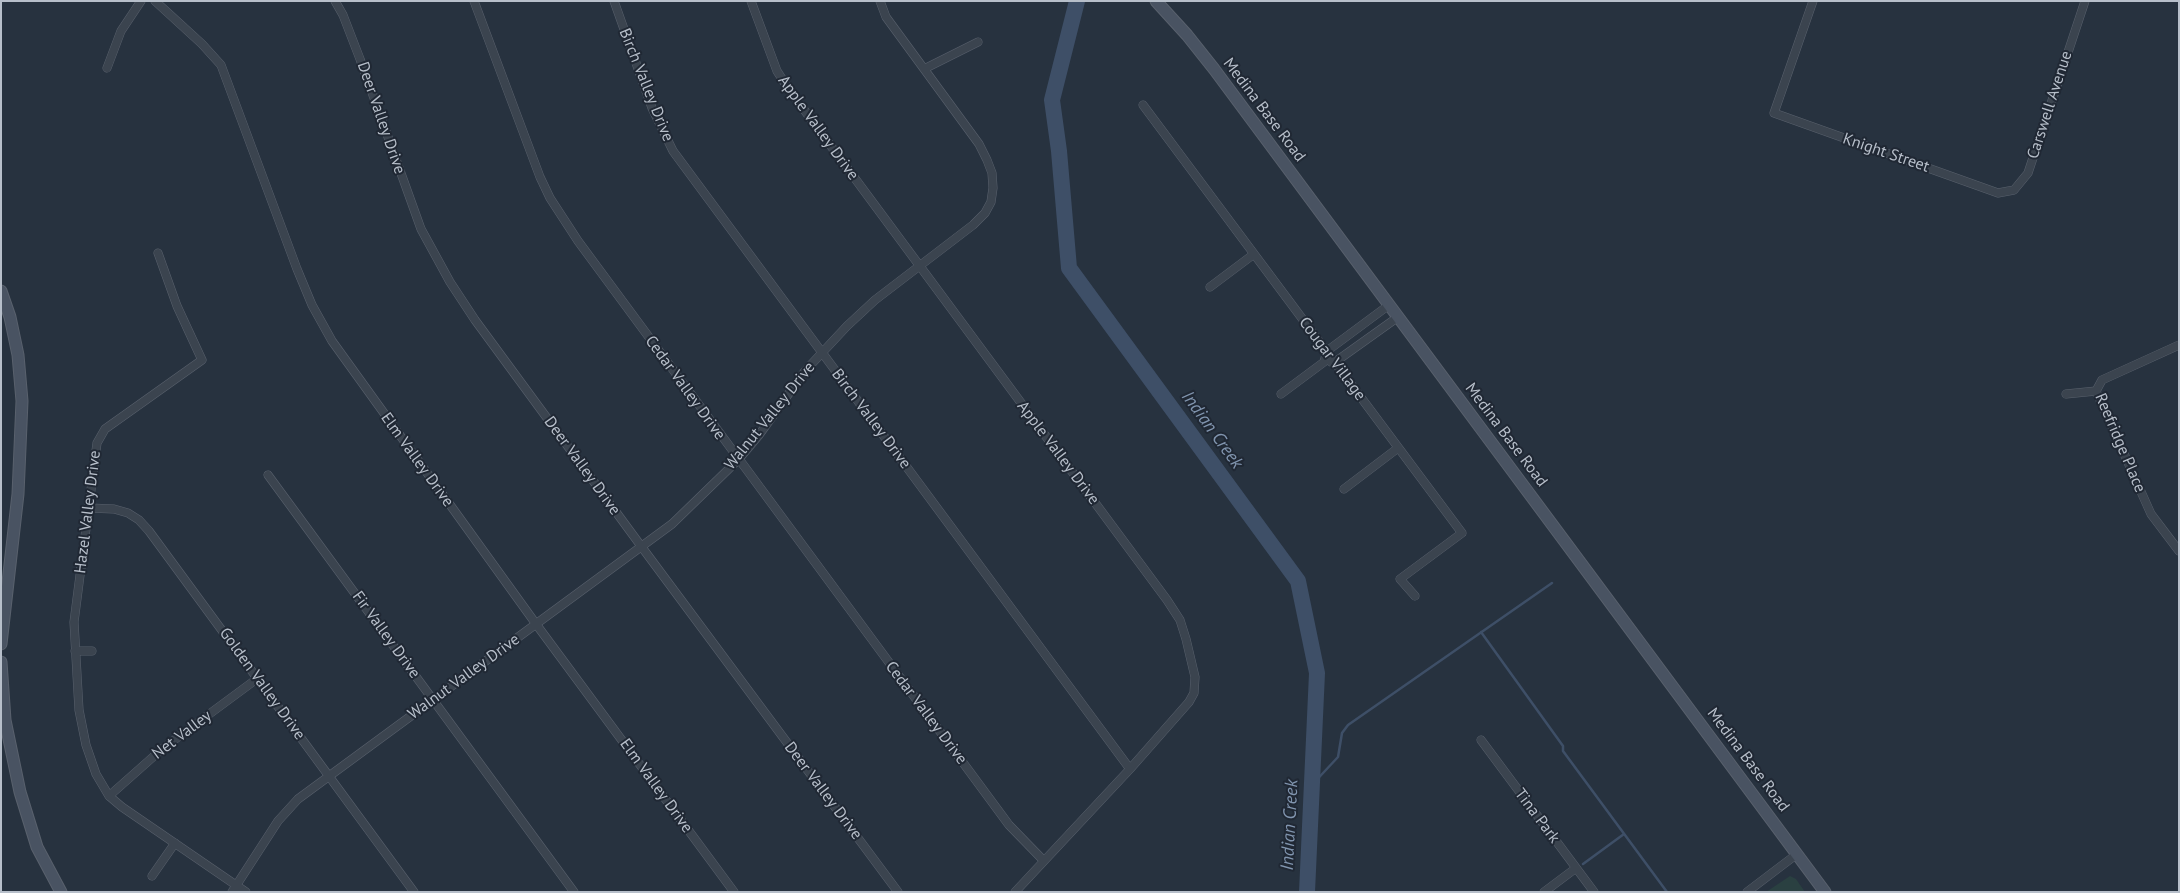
<!DOCTYPE html>
<style>
body{margin:0}
#map{position:relative;width:2180px;height:893px;overflow:hidden;background:#27323f;font-family:"PT Sans",sans-serif}
canvas{display:block}
.frame{position:absolute;inset:0;border:2px solid #b7bfca;pointer-events:none}
</style>
<div id="map">
<canvas width="2180" height="893"></canvas>
<div class="frame"></div>
</div>
<script>
const ctx = document.querySelector('canvas').getContext('2d');
ctx.lineJoin = 'round';
function fillPath(path, color) {
  ctx.fillStyle = color;
  ctx.fill(path, 'evenodd');
}
function poly(rows) {
  const path = new Path2D();
  for (const r of rows) {
    path.moveTo(r[0], r[1]);
    for (let i = 2; i < r.length; i += 2) path.lineTo(r[i], r[i + 1]);
  }
  return path;
}
function stroke(path, color, width, dash) {
  ctx.strokeStyle = color;
  ctx.lineWidth = width;
  ctx.lineCap = dash ? 'butt' : 'round';
  ctx.setLineDash(dash || []);
  ctx.stroke(path);
}
function write(font, color, halo, rows, align = 'center') {
  ctx.font = font + ' "PT Sans",sans-serif';
  ctx.lineWidth = 4;
  ctx.setLineDash([]);
  ctx.textBaseline = 'middle';
  ctx.strokeStyle = halo;
  ctx.fillStyle = color;
  for (const [text, x, y, turn = 0] of rows) {
    ctx.save();
    ctx.translate(x, y);
    ctx.rotate((+turn || 0) * Math.PI / 180);
    ctx.textAlign = isNaN(turn) ? turn : align;
    if (halo) ctx.strokeText(text, 0, 0);
    ctx.fillText(text, 0, 0);
    ctx.restore();
  }
}
fillPath(poly([
 [1790,876,1796,879,1805,892,1766,892]
]), '#2a4041');
stroke(poly([
 [1481,632,1563,746,1563,751,1667,892],
 [1310,787,1338,757,1342,733,1348,725,1552,583],
 [1583,864,1624,834]
]), '#3e4f67', 2.5);
stroke(poly([
 [1077,1,1052,100,1059,151,1069,268,1298,581,1317,673,1307,892]
]), '#3e4f67', 16);
const street = poly([
 [155,1,202,44,221,65,297,269,312,305,332,341,536,624,734,892],
 [335,1,343,15,360,59,421,229,450,282,475,320,641,546,898,892],
 [474,1,540,177,550,198,578,241,1009,825,1044,861],
 [614,1,652,108,673,151,1130,769],
 [751,1,777,71,788,88,1167,600,1180,620,1186,639,1195,677,1194,693,1189,702,1130,769,1015,892],
 [1813,1,1774,113,1998,193,2014,190,2028,173,2085,1],
 [107,68,121,31,141,1],
 [924,69,978,42],
 [1143,105,1462,533,1400,579,1415,596],
 [158,253,177,306,202,360,105,429,97,443,74,622,79,710,86,745,96,774,109,796,122,807,246,892],
 [1210,287,1254,254],
 [2179,345,2102,380,2096,391,2151,514,2179,551],
 [1331,362,1335,362,1398,317],
 [1281,394,1324,362,1327,351,1389,305],
 [2066,394,2096,391],
 [268,475,574,892],
 [1344,489,1398,448],
 [89,508,114,509,128,513,139,520,149,531,414,892],
 [75,651,92,651],
 [1481,740,1594,892],
 [109,796,162,749,258,678],
 [152,876,175,843],
 [232,892,278,821,298,799,672,524,738,460,759,435,805,371,847,326,875,300,973,225,985,213,991,202,993,188,992,173,987,160,979,144,886,17,880,1],
 [1544,892,1576,868],
 [1747,892,1797,854]
]);
const secondary = poly([
 [1156,1,1187,35,1214,69,1825,892],
 [1,291,10,317,18,355,22,401,18,494,1,644],
 [1,662,5,720,20,792,37,847,61,892]
]);
stroke(street, '#59616d', 9);
stroke(secondary, '#59616d', 13);
stroke(street, '#3b444f', 8);
stroke(secondary, '#495362', 11);
write('16px', '#b7bfca', '#202834', [
 ["Birch Valley Drive",646,85,68],
 ["Carswell Avenue",2050,105,-72],
 ["Medina Base Road",1264,110,53],
 ["Deer Valley Drive",381,118,71],
 ["Apple Valley Drive",818,128,54],
 ["Knight Street",1886,153,19],
 ["Cougar Village",1332,359,53],
 ["Cedar Valley Drive",685,388,54],
 ["Walnut Valley Drive",770,416,-51],
 ["Birch Valley Drive",871,419,53],
 ["Medina Base Road",1506,435,53],
 ["Reefridge Place",2120,443,67],
 ["Apple Valley Drive",1058,453,53],
 ["Elm Valley Drive",417,460,54],
 ["Deer Valley Drive",582,466,54],
 ["Hazel Valley Drive",88,512,-83],
 ["Fir Valley Drive",386,635,54],
 ["Walnut Valley Drive",464,677,-36],
 ["Golden Valley Drive",262,684,54],
 ["Cedar Valley Drive",926,713,53],
 ["Net Valley",182,735,-37],
 ["Medina Base Road",1748,760,53],
 ["Elm Valley Drive",656,786,54],
 ["Deer Valley Drive",823,791,53],
 ["Tina Park",1537,816,53]
]);
write('italic 18px', '#8195af', '#202834', [
 ["Indian Creek",1212,430,54],
 ["Indian Creek",1290,825,-87]
]);
</script>
